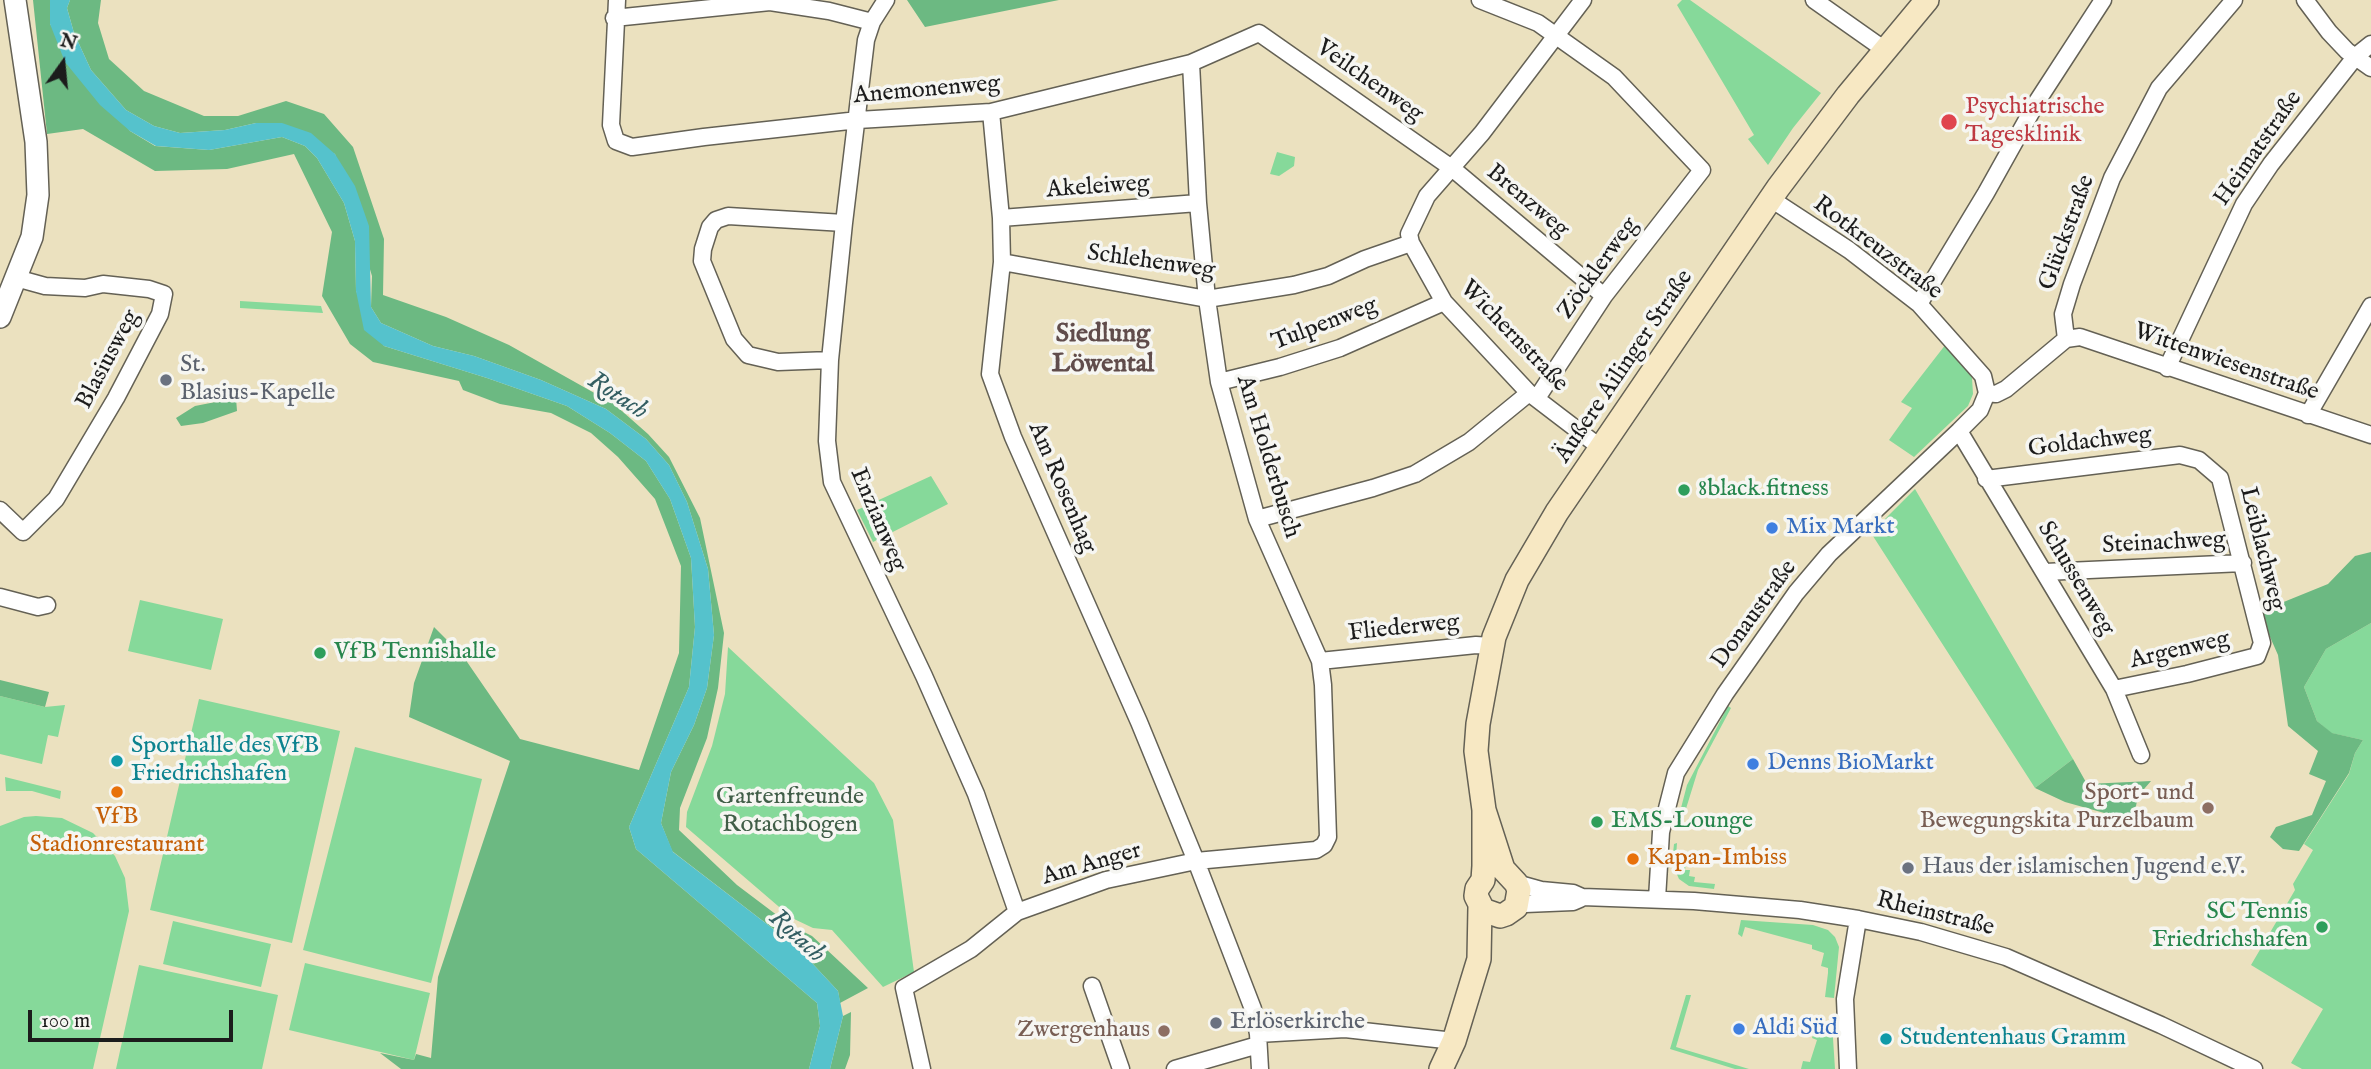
<!DOCTYPE html>
<meta charset="utf-8">
<style>
body{margin:0}
#map{position:relative;width:2371px;height:1069px;overflow:hidden;background:#ebe1bf;font-family:"IM FELL English",serif}
canvas{display:block}
.north{position:absolute;left:28px;top:28px;width:70px;height:70px;-webkit-text-stroke:5px #f6f6f2;paint-order:stroke;rotate:15deg;font-size:19px;font-weight:700;line-height:28px;text-align:center;color:#1c1c1c}
.north::after{content:'';display:block;margin:auto;width:24px;height:32px;background:#1c1c1c;clip-path:polygon(50% 0,100% 100%,50% 72%,0 100%)}
.scale{position:absolute;left:28px;top:1010px;width:205px;height:32px;box-sizing:border-box;border:4px solid #1c1c1c;border-top:0;padding-left:9px;font-size:21px;line-height:24px;white-space:nowrap;color:#1c1c1c;-webkit-text-stroke:5px #f6f6f2;paint-order:stroke}
</style>
<div id="map">
<canvas width="2371" height="1069"></canvas>
<div class="north">N</div>
<div class="scale">100 m</div>
</div>
<script>
const ctx = document.querySelector('canvas').getContext('2d');
ctx.lineJoin = 'round';
function fillPath(path, color) {
  ctx.fillStyle = color;
  ctx.fill(path, 'evenodd');
}
function poly(rows) {
  const path = new Path2D();
  for (const r of rows) {
    path.moveTo(r[0], r[1]);
    for (let i = 2; i < r.length; i += 2) path.lineTo(r[i], r[i + 1]);
  }
  return path;
}
function stroke(path, color, width, dash) {
  ctx.strokeStyle = color;
  ctx.lineWidth = width;
  ctx.lineCap = dash ? 'butt' : 'round';
  ctx.setLineDash(dash || []);
  ctx.stroke(path);
}
function write(font, color, halo, rows, align = 'center') {
  ctx.font = font + ' "IM FELL English",serif';
  ctx.lineWidth = 7;
  ctx.setLineDash([]);
  ctx.textBaseline = 'middle';
  ctx.strokeStyle = halo;
  ctx.fillStyle = color;
  for (const [text, x, y, turn = 0] of rows) {
    ctx.save();
    ctx.translate(x, y);
    ctx.rotate((+turn || 0) * Math.PI / 180);
    ctx.textAlign = isNaN(turn) ? turn : align;
    if (halo) ctx.strokeText(text, 0, 0);
    ctx.fillText(text, 0, 0);
    ctx.restore();
  }
}
fillPath(poly([
 [1682,0,1690,0,1821,93,1793,128,1768,165,1748,139,1754,135,1677,5],
 [1277,152,1295,157,1294,166,1279,176,1270,174],
 [240,301,321,306,323,313,240,308],
 [1946,344,1965,365,1972,378,1973,394,1968,406,1914,457,1889,440,1912,408,1901,402],
 [931,476,948,504,873,542,857,510],
 [1915,489,2073,759,2035,788,1871,533],
 [140,600,223,619,211,670,128,651],
 [2371,623,2371,1069,2302,1069,2291,1063,2323,1009,2251,965,2295,890,2293,884,2313,850,2304,844,2349,774,2355,753,2363,740,2331,733,2317,721,2304,687,2326,649],
 [728,647,874,783,893,820,914,972,883,987,832,930,813,928,792,918,686,827,687,812,712,746,725,694],
 [0,696,45,707,65,705,58,737,48,735,42,764,0,754],
 [199,699,340,731,292,943,150,910],
 [1728,706,1731,708,1698,770,1680,828,1676,827,1687,785],
 [355,747,482,779,431,983,303,950],
 [5,777,61,791,60,799,32,791,6,791],
 [36,816,62,818,93,833,115,856,125,878,129,911,93,1069,0,1069,0,826,24,817],
 [1677,843,1676,857,1681,858,1680,862,1686,863,1685,870,1690,870,1689,876,1695,877,1694,882,1715,884,1714,889,1689,886,1679,879,1672,863,1674,844],
 [1741,920,1813,925,1828,930,1835,937,1839,947,1834,998,1825,997,1828,973,1828,968,1821,966,1824,953,1812,949,1812,945,1745,927,1742,937,1738,934],
 [173,921,271,944,261,987,163,964],
 [305,963,430,993,414,1060,289,1030],
 [139,965,278,995,262,1069,116,1069],
 [1686,995,1691,995,1676,1047,1749,1069,1735,1069,1670,1049],
 [1829,1021,1832,1023,1835,1069,1801,1069,1803,1061,1810,1062,1817,1040,1812,1038,1815,1029]
]), '#86d99a');
fillPath(poly([
 [33,0,50,0,50,24,130,131,155,146,209,150,282,137,305,146,317,158,344,203,355,241,356,291,384,346,487,378,567,406,610,433,646,461,670,499,691,558,695,627,689,687,629,827,636,849,817,1003,820,1026,809,1069,401,1069,380,1053,414,1060,416,1054,431,1058,438,977,510,761,409,717,414,683,434,627,463,656,520,739,639,770,679,653,681,566,655,499,618,457,591,433,551,413,500,404,463,390,459,381,373,362,350,344,322,296,332,232,294,154,227,169,155,171,83,129,47,134],
 [70,0,101,0,98,23,109,59,144,91,204,116,238,116,286,101,324,114,353,147,384,239,383,295,446,317,509,345,614,404,648,434,669,457,700,518,724,633,718,688,707,738,680,808,679,830,737,885,790,925,812,936,868,988,840,1003,838,991,798,948,672,851,661,823,671,772,694,725,707,688,714,635,708,569,687,502,669,465,646,439,606,409,541,380,474,356,433,346,381,323,371,307,372,276,335,154,256,123,225,130,180,133,154,126,126,110,91,70,74,33,67,8],
 [907,0,1059,0,925,27],
 [236,398,237,411,203,423,181,426,176,418,195,406],
 [2371,552,2371,623,2326,649,2304,687,2317,721,2332,733,2363,740,2355,753,2349,773,2299,851,2283,849,2270,837,2276,827,2312,815,2326,781,2309,774,2318,751,2288,726,2278,655,2259,612,2328,584,2355,556],
 [0,680,49,692,45,707,0,696],
 [2073,759,2087,784,2151,781,2138,796,2133,821,2065,802,2035,788],
 [851,1012,850,1055,845,1069,830,1069,843,1016]
]), '#6cb982');
fillPath(poly([
 [50,0,70,0,67,8,74,33,91,70,126,110,154,126,180,133,225,130,256,123,282,123,311,133,335,154,355,186,369,226,371,307,381,323,433,346,474,356,541,380,606,409,646,439,669,465,687,502,708,569,714,635,707,688,694,725,671,772,661,823,673,852,798,948,838,991,843,1016,830,1069,809,1069,820,1026,817,1003,636,849,629,827,689,687,695,627,691,558,670,499,646,461,610,433,567,406,487,378,384,346,364,330,356,291,355,241,344,203,317,158,305,146,282,137,209,150,156,146,130,131,100,105,65,62,50,24]
]), '#55c2cc');
const minor = poly([
 [617,0,611,125,616,141,632,147,704,137,858,120,991,112,1191,63,1259,33,1453,169,1604,296],
 [886,0,872,22,866,40,844,223,830,360,827,441,832,482,924,676,976,794,1017,912],
 [1480,0,1538,23,1614,77,1702,170,1604,296,1537,398],
 [1583,0,1482,133,1427,196,1409,234,1411,243,1444,302,1529,393,1601,448],
 [1814,0,1885,50],
 [2305,0,2329,32,2347,51,2371,68],
 [614,18,770,2,829,11,872,22],
 [991,112,1001,218,1002,262,990,374,1013,437,1139,722,1196,861,1253,1009,1258,1034,1260,1069],
 [1001,218,1198,203],
 [1002,262,1207,299,1294,285,1328,276,1365,259,1411,243],
 [1919,304,1986,193,2038,100,2103,0],
 [2066,339,2063,314,2072,284,2112,178,2159,88,2234,0],
 [2066,339,2080,337,2371,435],
 [830,360,778,362,748,355,734,339,702,261,703,249,710,227,716,220,728,216,844,223],
 [2167,368,2244,204,2271,164,2356,56,2371,44],
 [1219,382,1280,367,1340,348,1444,302],
 [1987,393,1996,394,2006,389,2066,339],
 [2308,415,2371,306],
 [1959,431,2114,689,2141,755],
 [1986,479,2180,455,2199,460,2220,478,2262,643,2257,656,2187,674,2114,689],
 [0,510,23,532,56,499,116,398,160,314,164,294,149,289,103,284,85,288,45,286,16,278],
 [1257,519,1373,488,1415,474,1469,442,1529,393],
 [2045,572,2243,563],
 [0,597,38,607,47,605],
 [1320,661,1476,645,1492,646],
 [1516,883,1541,890,1573,893,1582,897,1694,901,1800,910,1858,919,1921,932,2006,957,2161,1025,2254,1069],
 [1657,899,1661,832,1676,773,1725,694,1796,593,1829,554,1959,431,1980,410,1987,393,1983,376,1919,304,1849,250,1771,199],
 [1516,907,1525,904,1573,902,1580,899],
 [1092,986,1121,1069],
 [1258,1034,1345,1029,1454,1041],
 [922,1069,904,988,971,949,1017,912,1106,880,1196,861,1316,850,1324,845,1328,837,1323,685,1320,661,1257,519,1219,382,1207,299,1198,203,1191,63],
 [1175,1069,1258,1045],
 [1848,1069,1845,999,1858,919]
]);
const tertiary = poly([
 [0,317,32,237,38,195,36,142,15,0]
]);
const secondary = poly([
 [1484,810,1484,866,1483,880,1477,889,1476,896,1483,910,1500,916,1506,914,1516,907,1519,890,1516,883,1503,869,1484,810,1476,751,1478,724,1494,637,1517,580,1557,512,1778,188,1848,95,1927,0],
 [1441,1069,1454,1041,1479,959,1480,907]
]);
stroke(minor, '#646155', 19);
stroke(tertiary, '#646155', 24);
stroke(secondary, '#646155', 26);
stroke(minor, '#fff', 16);
stroke(tertiary, '#fff', 21);
stroke(secondary, '#f7e8c3', 23);
for (const [x, y, r, color] of [
 [1949,122,9,"#e0444e"],
 [166,380,7,"#6b7280"],
 [1684,490,7,"#2e9e5b"],
 [1772,528,7,"#3f7fe0"],
 [320,653,7,"#2e9e5b"],
 [117,761,7,"#0f9aa8"],
 [1753,764,7,"#3f7fe0"],
 [117,792,7,"#e8710a"],
 [2208,808,7,"#8d6e63"],
 [1597,822,7,"#2e9e5b"],
 [1633,859,7,"#e8710a"],
 [1908,868,7,"#6b7280"],
 [2322,927,7,"#2e9e5b"],
 [1216,1023,7,"#6b7280"],
 [1739,1029,7,"#3f7fe0"],
 [1164,1031,7,"#8d6e63"],
 [1886,1039,7,"#0f9aa8"]
]) {
  const dot = new Path2D();
  dot.arc(x, y, r, 0, 2 * Math.PI);
  ctx.fillStyle = color;
  ctx.fill(dot);
  stroke(dot, '#f6f6f2', 2.5);
}
write('24px', '#1c1c1c', '#f6f6f2', [
 ["Veilchenweg",1369,82,35],
 ["Anemonenweg",927,91,-5],
 ["Heimatstraße",2259,149,-55],
 ["Akeleiweg",1098,188,-4],
 ["Brenzweg",1527,202,40],
 ["Glückstraße",2068,233,-70],
 ["Rotkreuzstraße",1877,249,37],
 ["Schlehenweg",1151,263,8],
 ["Zöcklerweg",1599,269,-54],
 ["Tulpenweg",1325,325,-21],
 ["Wichernstraße",1513,337,46],
 ["Blasiusweg",109,360,-62],
 ["Wittenwiesenstraße",2226,363,19],
 ["Äußere Ailinger Straße",1625,367,-56],
 ["Goldachweg",2090,443,-7],
 ["Am Holderbusch",1267,457,73],
 ["Am Rosenhag",1061,488,67],
 ["Enzianweg",877,520,67],
 ["Steinachweg",2164,544,-3],
 ["Leiblachweg",2261,549,76],
 ["Schussenweg",2075,579,59],
 ["Donaustraße",1755,615,-54],
 ["Fliederweg",1404,629,-6],
 ["Argenweg",2180,651,-13],
 ["Am Anger",1092,865,-16],
 ["Rheinstraße",1935,915,14]
]);
write('24px', '#be3a42', '#f6f6f2', [
 ["Psychiatrische",1965,108],
 ["Tagesklinik",1965,136]
], 'left');
write('24px', '#5b616d', '#f6f6f2', [
 ["St.",180,366],
 ["Blasius-Kapelle",180,394],
 ["Haus der islamischen Jugend e.V.",1922,868],
 ["Erlöserkirche",1230,1023]
], 'left');
write('24px', '#27864d', '#f6f6f2', [
 ["8black.fitness",1698,490],
 ["VfB Tennishalle",334,653],
 ["EMS-Lounge",1611,822],
 ["SC Tennis",2308,913,"right"],
 ["Friedrichshafen",2308,941,"right"]
], 'left');
write('24px', '#366cbe', '#f6f6f2', [
 ["Mix Markt",1786,528],
 ["Denns BioMarkt",1767,764],
 ["Aldi Süd",1753,1029]
], 'left');
write('24px', '#0d838f', '#f6f6f2', [
 ["Sporthalle des VfB",131,747],
 ["Friedrichshafen",131,775],
 ["Studentenhaus Gramm",1900,1039]
], 'left');
write('24px', '#785e54', '#f6f6f2', [
 ["Sport- und",2194,794],
 ["Bewegungskita Purzelbaum",2194,822],
 ["Zwergenhaus",1150,1031]
], 'right');
write('24px', '#415e48', '#f6f6f2', [
 ["Gartenfreunde",790,798],
 ["Rotachbogen",790,826]
]);
write('24px', '#c56008', '#f6f6f2', [
 ["VfB",117,818],
 ["Stadionrestaurant",117,846],
 ["Kapan-Imbiss",1647,859,"left"]
]);
write('bold 26px', '#604c4b', '#f6f6f2', [
 ["Siedlung",1103,336],
 ["Löwental",1103,366]
]);
write('italic 26px', '#335e62', '#f6f6f2', [
 ["Rotach",617,397,33],
 ["Rotach",796,937,42]
]);
</script>
